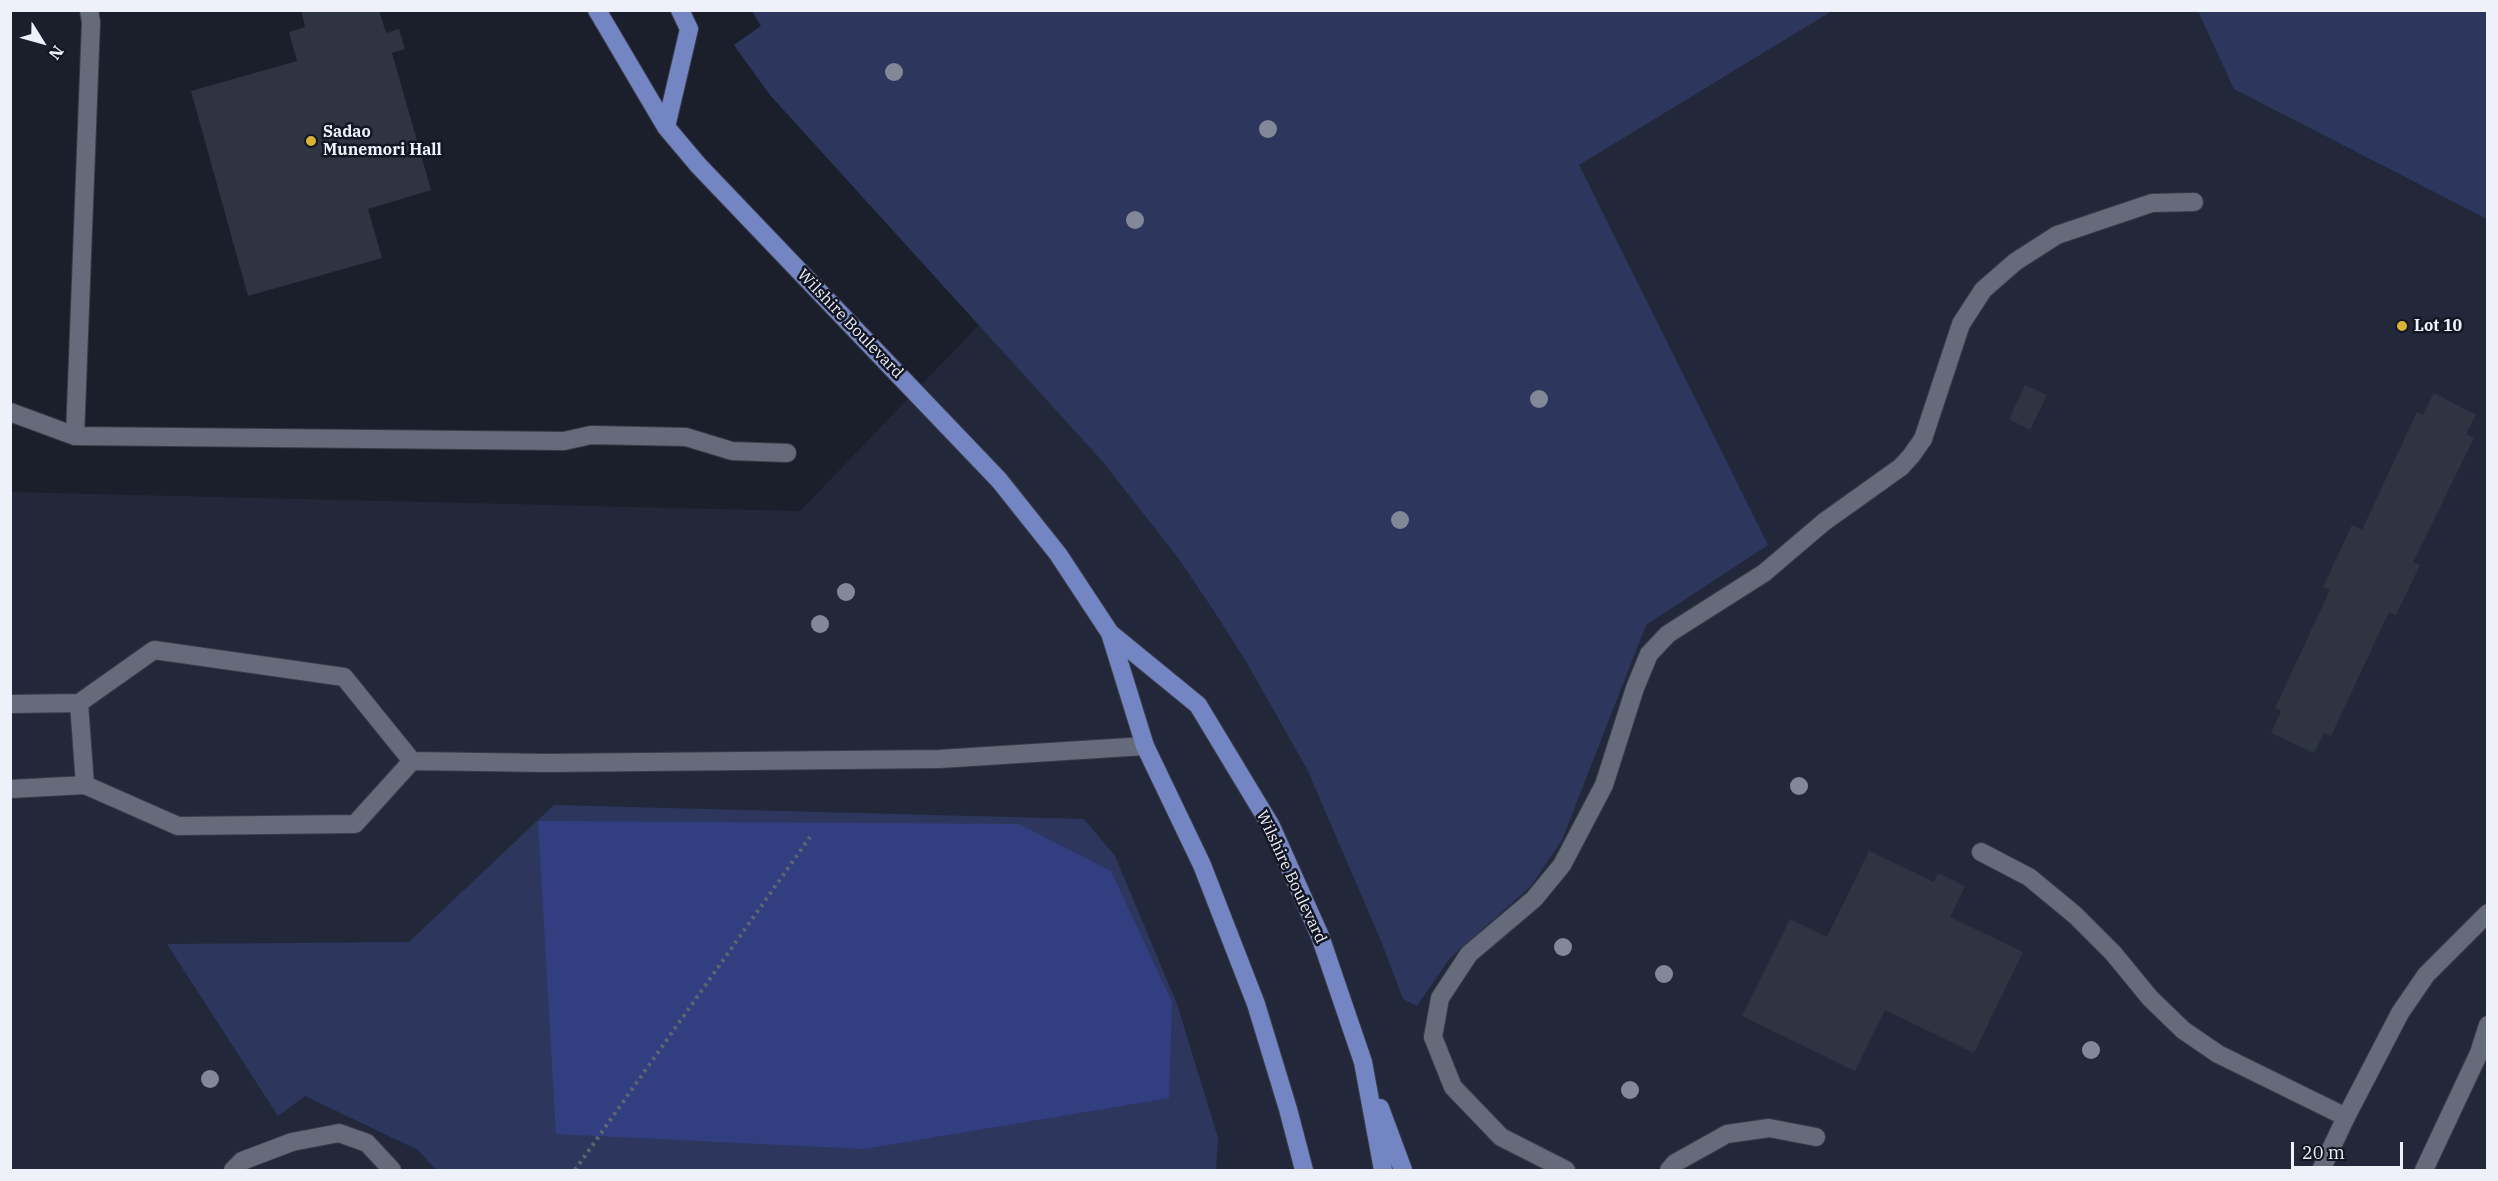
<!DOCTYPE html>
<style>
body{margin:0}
#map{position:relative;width:2498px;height:1181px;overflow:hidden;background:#1b1f2c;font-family:"IBM Plex Serif",serif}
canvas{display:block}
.frame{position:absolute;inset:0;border:12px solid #eef1fa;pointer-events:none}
.north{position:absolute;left:12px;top:12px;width:60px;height:60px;-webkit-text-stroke:4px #121522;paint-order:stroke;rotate:127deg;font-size:16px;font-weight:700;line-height:24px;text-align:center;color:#eef1fa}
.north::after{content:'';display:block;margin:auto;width:21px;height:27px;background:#eef1fa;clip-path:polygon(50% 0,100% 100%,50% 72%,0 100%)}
.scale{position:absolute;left:2291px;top:1142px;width:112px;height:27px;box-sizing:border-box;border:3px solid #eef1fa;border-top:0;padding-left:8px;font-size:18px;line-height:21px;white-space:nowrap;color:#eef1fa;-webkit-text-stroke:4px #121522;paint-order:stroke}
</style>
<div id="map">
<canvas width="2498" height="1181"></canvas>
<div class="frame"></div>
<div class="north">N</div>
<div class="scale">20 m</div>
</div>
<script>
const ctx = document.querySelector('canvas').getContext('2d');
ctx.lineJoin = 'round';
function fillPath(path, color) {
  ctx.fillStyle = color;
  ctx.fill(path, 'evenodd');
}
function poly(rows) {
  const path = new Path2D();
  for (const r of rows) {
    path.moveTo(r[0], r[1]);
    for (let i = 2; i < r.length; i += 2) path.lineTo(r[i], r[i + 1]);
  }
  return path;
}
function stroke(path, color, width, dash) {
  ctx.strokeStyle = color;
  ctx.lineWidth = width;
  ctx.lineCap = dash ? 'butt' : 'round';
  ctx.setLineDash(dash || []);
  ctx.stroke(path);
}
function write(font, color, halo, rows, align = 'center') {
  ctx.font = font + ' "IBM Plex Serif",serif';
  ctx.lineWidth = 5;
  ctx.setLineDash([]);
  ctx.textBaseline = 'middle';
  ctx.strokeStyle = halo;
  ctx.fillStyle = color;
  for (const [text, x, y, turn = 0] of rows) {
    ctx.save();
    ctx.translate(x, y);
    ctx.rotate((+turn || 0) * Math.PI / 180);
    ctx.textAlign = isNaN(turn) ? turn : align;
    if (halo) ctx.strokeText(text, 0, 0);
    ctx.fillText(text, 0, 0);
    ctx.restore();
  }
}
fillPath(poly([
 [752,11,2487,11,2487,1170,11,1170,11,492,800,511,979,325,770,95,734,45,761,26]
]), '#22283a');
fillPath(poly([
 [752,11,1832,11,1579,165,1768,545,1646,625,1562,840,1531,886,1450,958,1417,1006,1403,999,1381,941,1308,771,1247,663,1214,611,1179,559,1103,462,770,95,734,45,761,26],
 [2198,11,2487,11,2487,219,2234,89],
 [554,805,1084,819,1115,856,1177,1004,1218,1138,1216,1170,436,1170,418,1150,305,1096,278,1116,167,944,409,942]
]), '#2d375d');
fillPath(poly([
 [538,821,1019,824,1111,871,1172,1002,1169,1098,864,1149,556,1134]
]), '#313f80');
fillPath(poly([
 [301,10,379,10,386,33,399,29,405,49,392,53,431,190,368,209,382,258,248,296,191,91,297,61,289,32,305,27],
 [2025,385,2047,395,2030,430,2009,419],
 [2434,393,2476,415,2466,434,2474,438,2413,562,2420,565,2396,615,2389,612,2331,736,2324,733,2314,753,2271,733,2281,711,2275,708,2330,590,2323,587,2352,525,2362,530,2417,412,2423,415],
 [1869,851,1934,882,1938,873,1965,886,1950,917,2023,952,1974,1053,1885,1010,1855,1071,1742,1016,1790,919,1827,937]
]), '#2f3442');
const service = poly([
 [10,412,75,436,564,441,591,435,686,437,732,451,787,453],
 [75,436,91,22,89,10],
 [10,704,79,703],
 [412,761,344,677,154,650,79,703,85,785,178,826,355,824,412,761,546,763,939,759,1145,746],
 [10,789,85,785],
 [1981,852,2029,877,2075,915,2113,953,2150,998,2183,1030,2218,1054,2346,1117],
 [233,1170,242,1161,292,1142,339,1133,367,1143,392,1170],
 [1566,1170,1501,1137,1453,1087,1433,1037,1440,998,1469,954,1534,899,1562,865,1604,785,1635,688,1649,654,1668,634,1764,573,1824,522,1901,467,1911,456,1923,439,1961,324,1983,290,2015,262,2057,235,2152,203,2194,202],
 [1669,1170,1675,1163,1727,1134,1769,1128,1816,1137]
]);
const minor = poly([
 [2321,1170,2346,1117,2400,1013,2426,975,2488,913],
 [2424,1170,2479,1053,2488,1025]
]);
const primary = poly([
 [597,10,666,127,698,165,999,480,1058,554,1110,633,1145,746,1202,865,1256,1004,1288,1109,1304,1170],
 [666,127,689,29,680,10],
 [1110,633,1198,705,1271,826,1320,936,1363,1062,1383,1170],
 [1380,1108,1403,1170]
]);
stroke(service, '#393b47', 20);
stroke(minor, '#393b47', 20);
stroke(primary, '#393b47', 20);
stroke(poly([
 [575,1170,810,837]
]), '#606470', 4, [3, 4.5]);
stroke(service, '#666b7b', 18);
stroke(minor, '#666b7b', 18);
stroke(primary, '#7485c4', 18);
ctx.fillStyle = '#828898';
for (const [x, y] of [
 [894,72],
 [1268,129],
 [1135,220],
 [1539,399],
 [1400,520],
 [846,592],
 [820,624],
 [1799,786],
 [1563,947],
 [1664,974],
 [2091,1050],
 [210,1079],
 [1630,1090]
]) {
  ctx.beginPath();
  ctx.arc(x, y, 9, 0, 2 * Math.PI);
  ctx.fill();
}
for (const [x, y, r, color] of [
 [311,141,6,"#d9b334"],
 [2402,326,6,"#d9b334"]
]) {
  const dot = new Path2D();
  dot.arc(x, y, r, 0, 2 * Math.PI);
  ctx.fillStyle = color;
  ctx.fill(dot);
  stroke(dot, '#121522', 2);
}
write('bold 16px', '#eef1fa', '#121522', [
 ["Sadao",323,132],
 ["Munemori Hall",323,150],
 ["Lot 10",2414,326]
], 'left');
write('16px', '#eef1fa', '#121522', [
 ["Wilshire Boulevard",850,324,46],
 ["Wilshire Boulevard",1291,877,65]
]);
</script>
